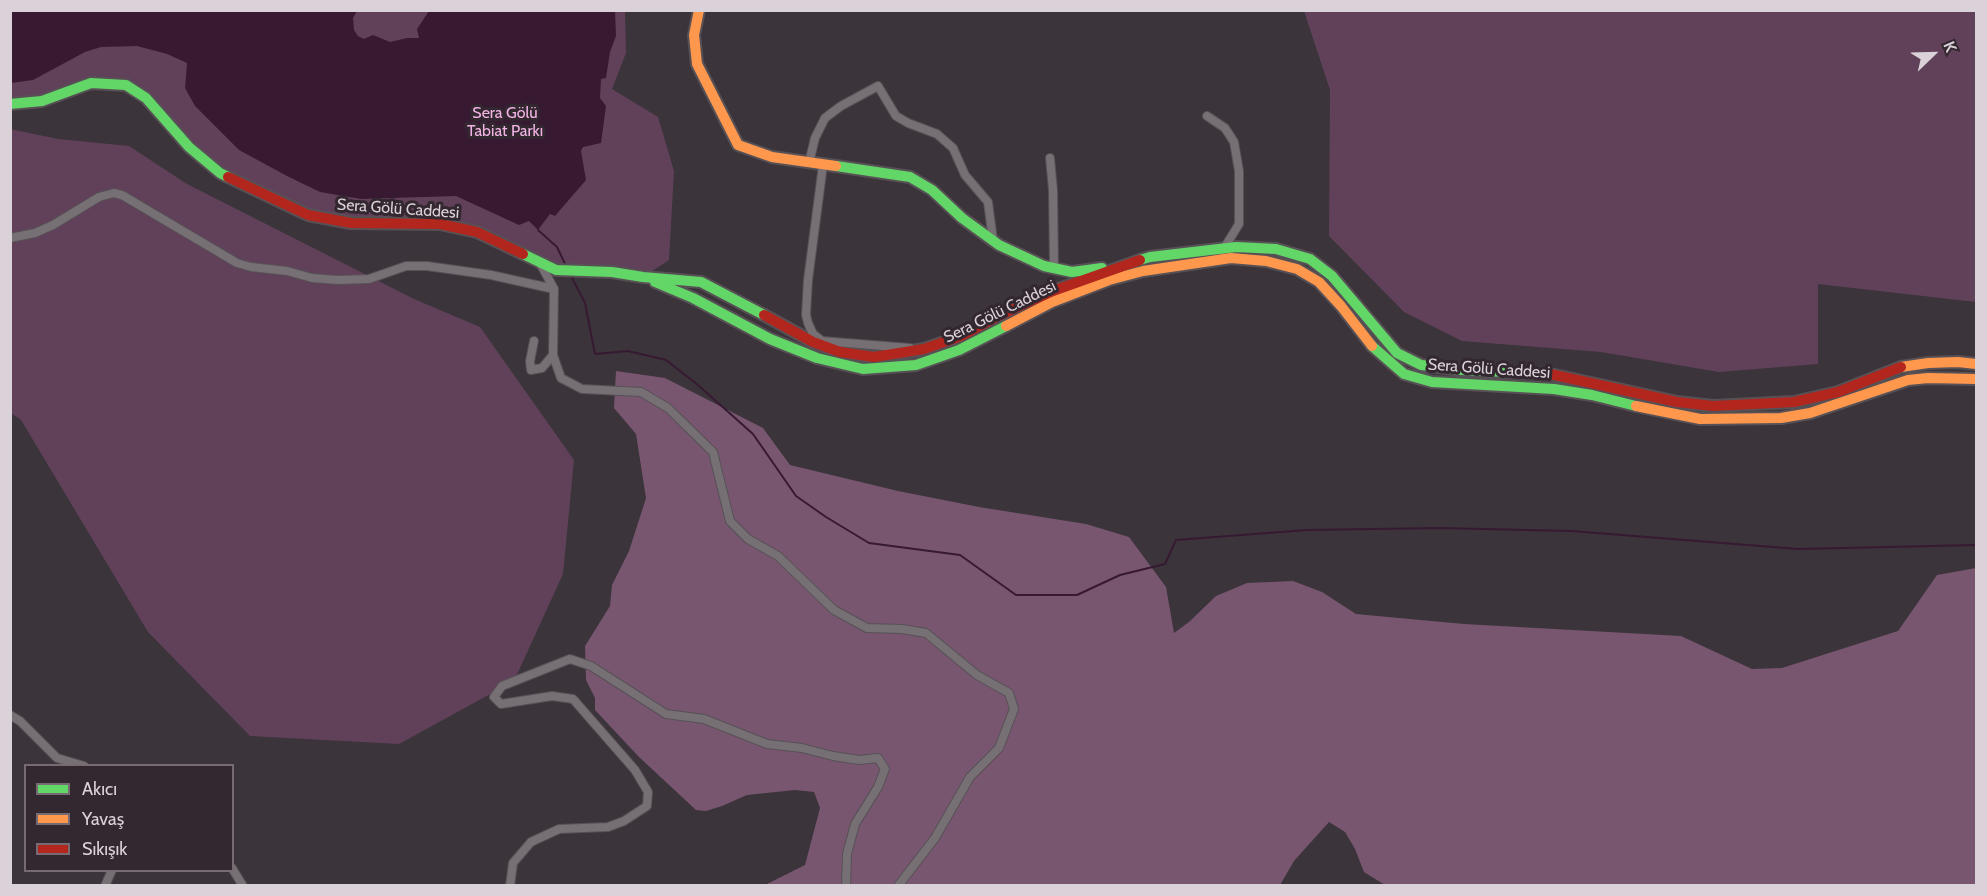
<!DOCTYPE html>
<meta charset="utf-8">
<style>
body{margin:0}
#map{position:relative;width:1987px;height:896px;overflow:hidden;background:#3b343a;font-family:Cabin,sans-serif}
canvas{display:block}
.frame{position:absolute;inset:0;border:12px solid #dad2d8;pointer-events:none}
.legend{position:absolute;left:24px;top:764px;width:210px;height:108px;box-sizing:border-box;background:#332730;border:2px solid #766b73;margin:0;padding:8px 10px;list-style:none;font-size:18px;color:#dad2d8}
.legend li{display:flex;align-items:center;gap:12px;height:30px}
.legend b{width:30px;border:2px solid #766b73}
.north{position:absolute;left:1903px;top:24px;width:60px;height:60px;-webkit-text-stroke:4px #332730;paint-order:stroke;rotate:67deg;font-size:16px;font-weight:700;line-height:24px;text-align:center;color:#dad2d8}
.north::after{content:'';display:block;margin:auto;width:21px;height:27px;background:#dad2d8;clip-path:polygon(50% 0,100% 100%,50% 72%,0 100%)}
</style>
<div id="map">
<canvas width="1987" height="896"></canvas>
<div class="frame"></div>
<ul class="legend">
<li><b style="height:8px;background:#63d668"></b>Akıcı</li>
<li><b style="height:8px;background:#ff974d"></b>Yavaş</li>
<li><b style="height:8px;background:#b3261e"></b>Sıkışık</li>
</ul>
<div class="north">K</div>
</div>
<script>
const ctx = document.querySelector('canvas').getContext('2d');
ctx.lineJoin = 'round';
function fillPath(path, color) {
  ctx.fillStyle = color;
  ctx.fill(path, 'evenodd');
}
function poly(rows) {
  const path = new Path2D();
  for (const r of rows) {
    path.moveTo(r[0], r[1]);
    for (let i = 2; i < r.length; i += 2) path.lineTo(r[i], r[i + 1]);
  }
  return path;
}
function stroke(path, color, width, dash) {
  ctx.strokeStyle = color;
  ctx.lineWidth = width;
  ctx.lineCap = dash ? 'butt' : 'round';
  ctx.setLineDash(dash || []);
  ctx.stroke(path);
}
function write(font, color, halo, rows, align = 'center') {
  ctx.font = font + ' Cabin,sans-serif';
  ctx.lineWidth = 6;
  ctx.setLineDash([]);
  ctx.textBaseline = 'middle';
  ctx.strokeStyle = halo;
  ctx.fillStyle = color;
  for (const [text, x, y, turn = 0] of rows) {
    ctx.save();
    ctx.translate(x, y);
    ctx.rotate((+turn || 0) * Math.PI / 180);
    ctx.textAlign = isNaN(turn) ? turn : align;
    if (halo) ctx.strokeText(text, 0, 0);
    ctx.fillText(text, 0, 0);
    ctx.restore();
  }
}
fillPath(poly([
 [11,11,625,11,626,53,612,89,658,117,674,171,669,260,643,277,556,270,477,232,308,215,220,173,126,85,91,83,11,104],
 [1304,11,1976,11,1976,302,1818,284,1818,364,1719,372,1601,352,1462,341,1404,312,1329,236,1330,90],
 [10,129,58,139,129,146,187,184,414,299,480,327,574,460,563,574,514,681,399,744,250,736,148,632,21,420,11,413]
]), '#61415a');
fillPath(poly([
 [616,371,665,378,763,428,790,465,898,491,979,507,1086,524,1129,537,1166,587,1174,633,1189,622,1216,596,1247,583,1293,581,1322,592,1356,614,1464,624,1681,636,1752,669,1782,668,1898,631,1937,575,1976,568,1976,885,1385,885,1364,872,1355,849,1345,832,1329,822,1294,861,1280,885,765,885,805,865,820,808,814,792,795,790,747,795,722,806,706,811,696,810,639,757,595,710,595,698,586,680,585,646,610,606,612,585,629,551,646,498,636,434,614,408]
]), '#785670');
fillPath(poly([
 [615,10,616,36,610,52,606,78,601,79,600,98,606,106,601,143,583,147,581,151,586,180,555,216,550,214,538,230,529,221,519,225,456,196,361,199,320,192,287,176,239,150,195,106,185,88,187,63,167,54,137,46,101,47,85,52,33,80,11,83,11,11,357,11,353,18,354,30,358,36,364,39,373,35,390,42,407,38,419,38,417,29,429,11]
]), '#371a32');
stroke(poly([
 [538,230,557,247,567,268],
 [571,276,585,303,595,354,628,351,666,360,698,385,753,434,796,496,826,517,869,543,960,555,1016,595,1077,595,1120,575,1165,564,1176,540,1307,530,1440,528,1571,531,1798,549,1976,545]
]), '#371a32', 2);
const street = poly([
 [1207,116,1225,128,1234,142,1239,171,1239,224,1223,250],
 [1050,158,1053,190,1054,268],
 [809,163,815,138,825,118,841,106,878,86,896,116,908,123,937,134,953,148,965,175,988,202,993,240],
 [823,165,808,280,806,315,808,323,813,334,822,341,910,348],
 [10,238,35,233,53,225,99,197,114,193,122,195,237,263,251,267,287,271,312,278,338,280,369,279,406,266,427,266,491,275,554,289],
 [540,263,554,289,553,355,561,378,582,389,641,392,668,408,713,452,730,521,748,539,778,556,834,610,867,628,902,629,926,633,977,675,1009,693,1014,709,999,748,970,777,935,838,898,886],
 [534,341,530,361,531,370,542,368,553,355],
 [10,715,20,721,57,758,84,766],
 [232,868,243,886],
 [105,886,112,870],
 [510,886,513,863,531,842,559,829,608,827,624,821,647,806,648,792,635,770,573,699,552,696,501,704,494,697,502,686,570,659,591,666,666,714,704,719,767,744,802,748,833,756,859,760,878,758,885,769,878,787,855,824,847,854,846,886]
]);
const fast = poly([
 [10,104,42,101,91,83,126,85,146,98,189,147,220,173,228,177],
 [836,166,910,177,932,190,962,218,999,245,1044,266,1072,272,1102,268],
 [523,254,556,270,612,272,643,277,701,282,764,315],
 [1140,260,1150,257,1236,247,1276,249,1310,259,1332,276,1397,353,1421,365,1462,370,1530,373],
 [655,282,693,298,770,339,817,358,863,369,916,365,959,350,1006,326],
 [1372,346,1404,374,1432,382,1554,389,1592,395,1636,406]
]);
const slow = poly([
 [699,10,694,35,697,64,738,145,772,157,836,166],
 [1006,326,1052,302,1109,280,1143,271,1231,258,1266,261,1297,269,1319,282,1341,306,1372,346],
 [1901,367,1928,363,1958,362,1976,364],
 [1636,406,1700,419,1781,418,1810,413,1908,380,1928,378,1976,379]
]);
const jam = poly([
 [228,177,308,215,351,223,440,224,477,232,523,254],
 [764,315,813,342,840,352,874,357,924,349,961,336,996,317,1053,291,1140,260],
 [1530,373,1550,374,1677,402,1713,406,1794,402,1838,392,1901,367]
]);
stroke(street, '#575156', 10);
stroke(fast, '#575156', 14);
stroke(slow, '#575156', 14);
stroke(jam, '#575156', 14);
stroke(street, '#767075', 8);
stroke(fast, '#63d668', 10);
stroke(slow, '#ff974d', 10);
stroke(jam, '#b3261e', 10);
write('16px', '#f2b4e4', '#332730', [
 ["Sera Gölü",505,113],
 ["Tabiat Parkı",505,131]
]);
write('16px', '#dad2d8', '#332730', [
 ["Sera Gölü Caddesi",398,209,4],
 ["Sera Gölü Caddesi",1000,312,-26],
 ["Sera Gölü Caddesi",1489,369,4]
]);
</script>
